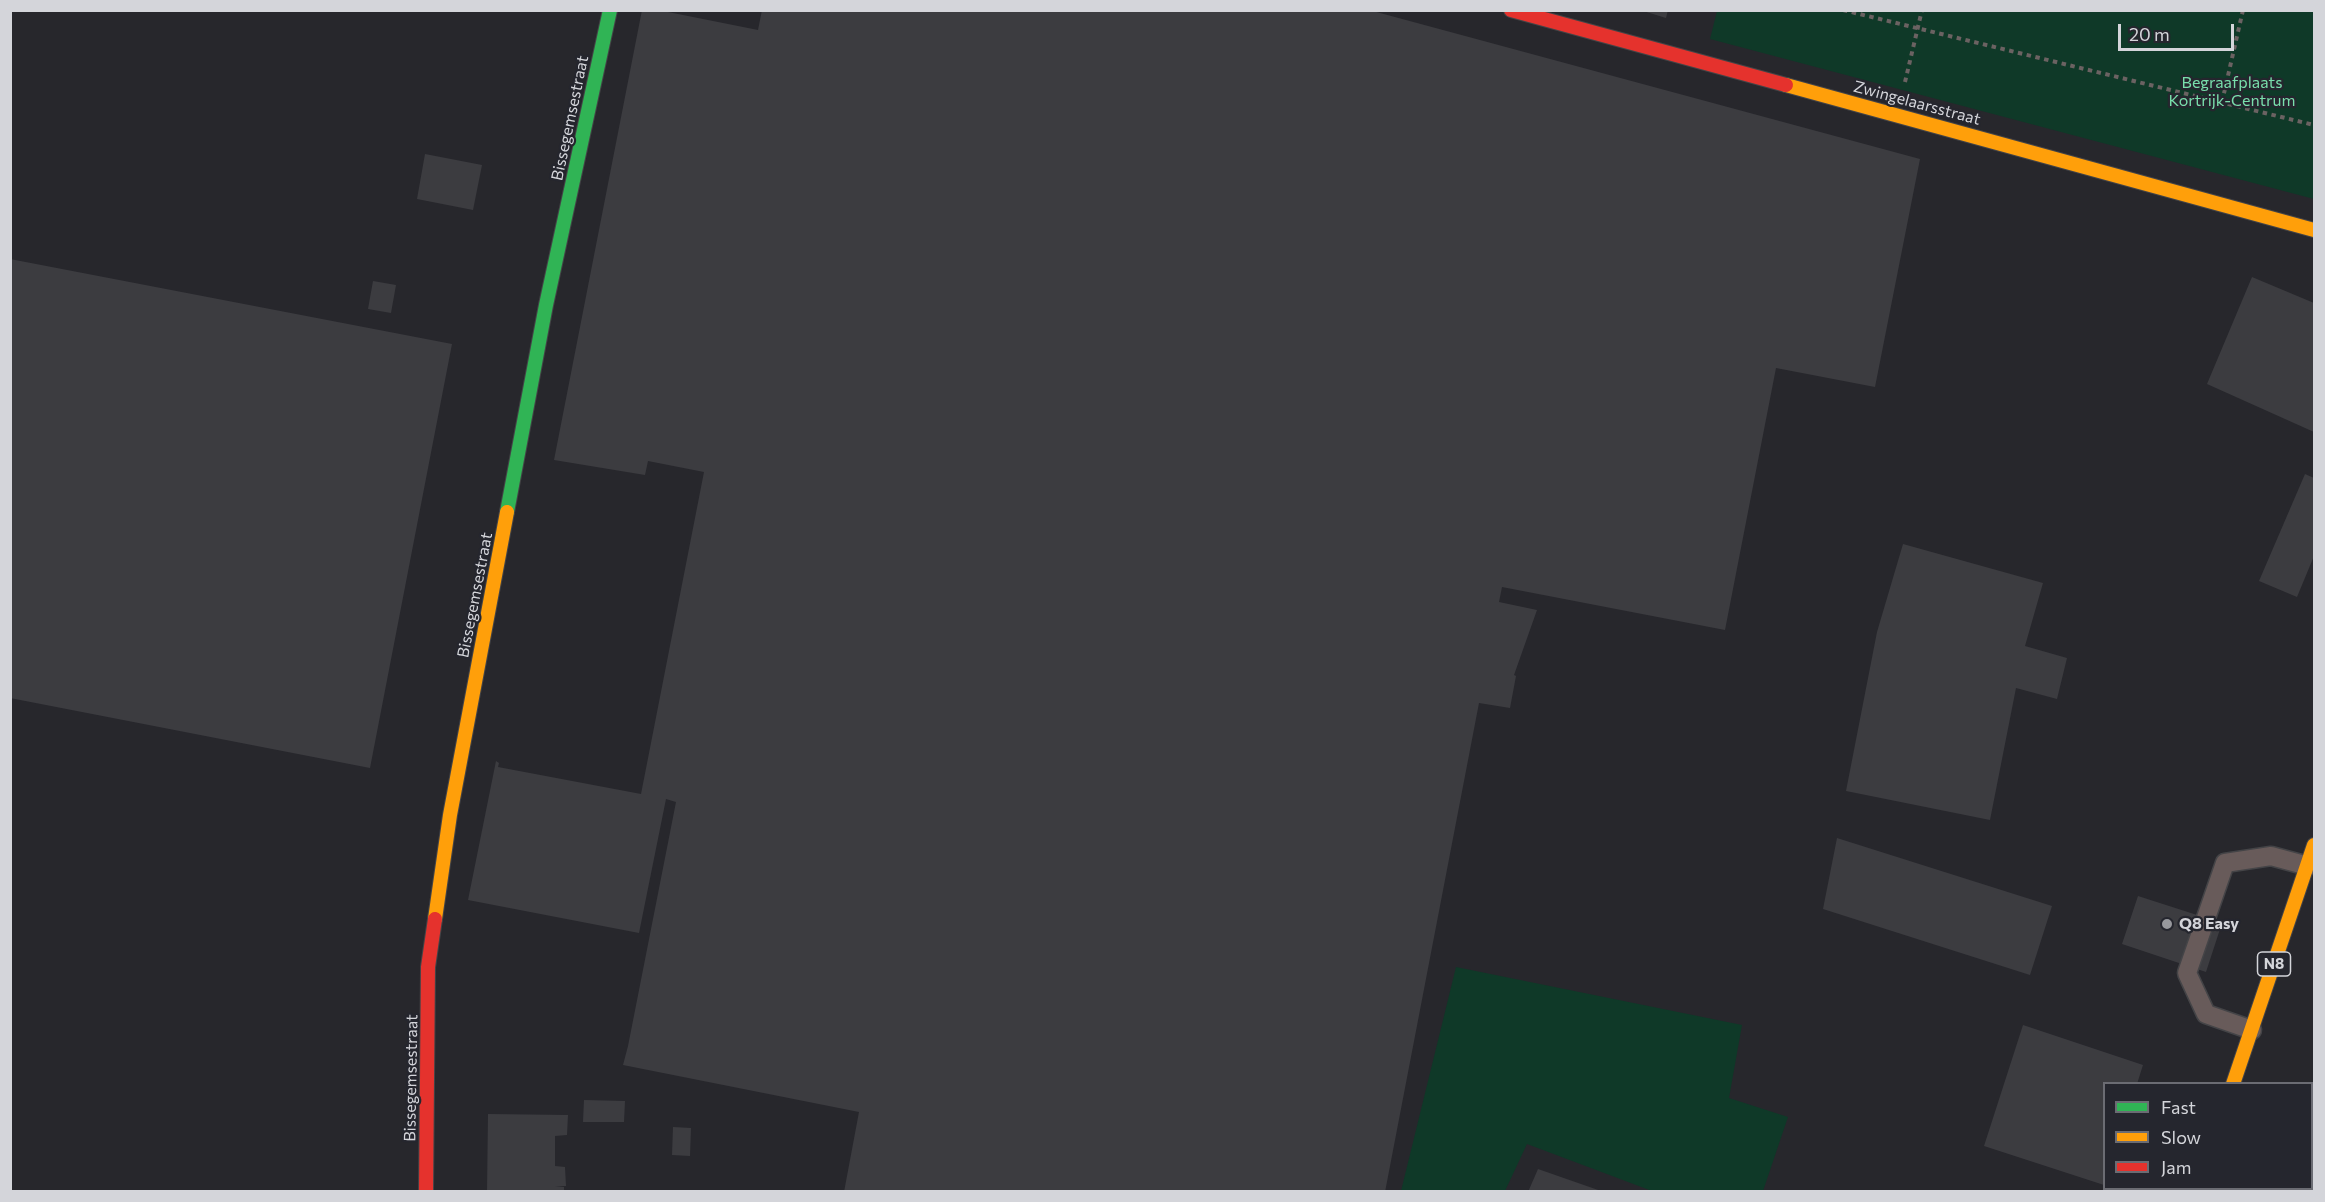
<!DOCTYPE html>
<style>
body{margin:0}
#map{position:relative;width:2325px;height:1202px;overflow:hidden;background:#27272c;font-family:Commissioner,sans-serif}
canvas{display:block}
.frame{position:absolute;inset:0;border:12px solid #d4d5da;pointer-events:none}
.legend{position:absolute;left:2103px;top:1082px;width:210px;height:108px;box-sizing:border-box;background:#25262e;border:2px solid #6b6c73;margin:0;padding:8px 10px;list-style:none;font-size:18px;color:#d4d5da}
.legend li{display:flex;align-items:center;gap:12px;height:30px}
.legend b{width:30px;border:2px solid #6b6c73}
.scale{position:absolute;left:2118px;top:24px;width:116px;height:27px;box-sizing:border-box;border:3px solid #d4d5da;border-top:0;padding-left:8px;font-size:18px;line-height:21px;white-space:nowrap;color:#d4d5da;-webkit-text-stroke:4px #25262e;paint-order:stroke}
</style>
<div id="map">
<canvas width="2325" height="1202"></canvas>
<div class="frame"></div>
<ul class="legend">
<li><b style="height:8px;background:#30b455"></b>Fast</li>
<li><b style="height:8px;background:#ff9f0a"></b>Slow</li>
<li><b style="height:8px;background:#e5322d"></b>Jam</li>
</ul>
<div class="scale">20 m</div>
</div>
<script>
const ctx = document.querySelector('canvas').getContext('2d');
ctx.lineJoin = 'round';
function fillPath(path, color) {
  ctx.fillStyle = color;
  ctx.fill(path, 'evenodd');
}
function poly(rows) {
  const path = new Path2D();
  for (const r of rows) {
    path.moveTo(r[0], r[1]);
    for (let i = 2; i < r.length; i += 2) path.lineTo(r[i], r[i + 1]);
  }
  return path;
}
function stroke(path, color, width, dash) {
  ctx.strokeStyle = color;
  ctx.lineWidth = width;
  ctx.lineCap = dash ? 'butt' : 'round';
  ctx.setLineDash(dash || []);
  ctx.stroke(path);
}
function write(font, color, halo, rows, align = 'center') {
  ctx.font = font + ' Commissioner,sans-serif';
  ctx.lineWidth = 4.5;
  ctx.setLineDash([]);
  ctx.textBaseline = 'middle';
  ctx.strokeStyle = halo;
  ctx.fillStyle = color;
  for (const [text, x, y, turn = 0] of rows) {
    ctx.save();
    ctx.translate(x, y);
    ctx.rotate((+turn || 0) * Math.PI / 180);
    ctx.textAlign = isNaN(turn) ? turn : align;
    if (halo) ctx.strokeText(text, 0, 0);
    ctx.fillText(text, 0, 0);
    ctx.restore();
  }
}
fillPath(poly([
 [1717,11,2314,11,2314,199,1710,39],
 [1456,967,1742,1025,1729,1098,1788,1117,1763,1191,1652,1191,1527,1144,1505,1191,1401,1191]
]), '#0f3928');
fillPath(poly([
 [642,10,658,10,758,30,762,10,1369,10,1920,159,1875,387,1776,368,1725,630,1502,587,1499,602,1537,610,1514,675,1516,676,1510,708,1479,703,1385,1192,844,1192,859,1112,623,1065,628,1046,676,802,666,799,639,933,468,900,496,761,499,763,498,767,641,794,704,472,648,461,645,475,554,460],
 [1640,10,1668,10,1666,18],
 [425,154,482,165,473,210,417,199],
 [10,259,452,344,370,768,10,698],
 [2252,277,2314,303,2314,432,2207,384],
 [373,281,396,285,391,313,368,309],
 [2305,474,2314,478,2314,556,2297,597,2259,581],
 [1903,544,2043,583,2025,646,2067,658,2057,699,2016,688,1990,820,1846,791,1877,632],
 [1837,838,2052,906,2030,975,1823,909],
 [2138,896,2222,923,2206,972,2122,944],
 [2023,1025,2143,1065,2137,1084,2104,1084,2104,1185,1984,1146],
 [584,1100,625,1101,624,1122,583,1122],
 [488,1114,568,1115,567,1135,555,1136,555,1166,565,1167,566,1186,555,1186,564,1187,564,1192,487,1192],
 [673,1127,691,1128,690,1156,672,1155],
 [1538,1169,1601,1191,1601,1192,1528,1192]
]), '#3c3c40');
const lane = poly([
 [2252,1030,2206,1014,2187,973,2225,863,2271,856,2308,866]
]);
const fast = poly([
 [507,512,546,305,610,10],
 [2198,1192,2199,1188]
]);
const slow = poly([
 [1786,85,2314,230],
 [435,919,450,815,507,512],
 [2233,1084,2314,845]
]);
const jam = poly([
 [1511,10,1786,85],
 [426,1192,428,967,435,919]
]);
stroke(lane, '#444447', 21);
stroke(fast, '#444447', 16);
stroke(slow, '#444447', 16);
stroke(jam, '#444447', 16);
stroke(poly([
 [1843,10,2314,125],
 [1905,82,1922,10],
 [2222,102,2243,10]
]), '#6b6262', 4, [4.5, 4.5]);
stroke(lane, '#685b5a', 18);
stroke(fast, '#30b455', 14);
stroke(slow, '#ff9f0a', 14);
stroke(jam, '#e5322d', 14);
for (const [x, y, r, color] of [
 [2167,924,6,"#97989d"]
]) {
  const dot = new Path2D();
  dot.arc(x, y, r, 0, 2 * Math.PI);
  ctx.fillStyle = color;
  ctx.fill(dot);
  stroke(dot, '#25262e', 2);
}
for (const [x, y, w] of [
 [2274,964,33]
]) {
  const box = new Path2D();
  box.roundRect(x - w / 2, y - 12, w, 24, 4.5);
  ctx.fillStyle = '#25262e';
  ctx.fill(box);
  stroke(box, '#d4d5da', 1.5);
}
write('bold 15px', '#d4d5da', null, [
 ["N8",2274,964]
]);
write('16px', '#79dfac', '#25262e', [
 ["Begraafplaats",2232,83],
 ["Kortrijk-Centrum",2232,101]
]);
write('16px', '#d4d5da', '#25262e', [
 ["Zwingelaarsstraat",1917,103,15],
 ["Bissegemsestraat",570,118,-78],
 ["Bissegemsestraat",475,595,-79],
 ["Bissegemsestraat",411,1078,-89]
]);
write('bold 16px', '#d4d5da', '#25262e', [
 ["Q8 Easy",2179,924]
], 'left');
</script>
